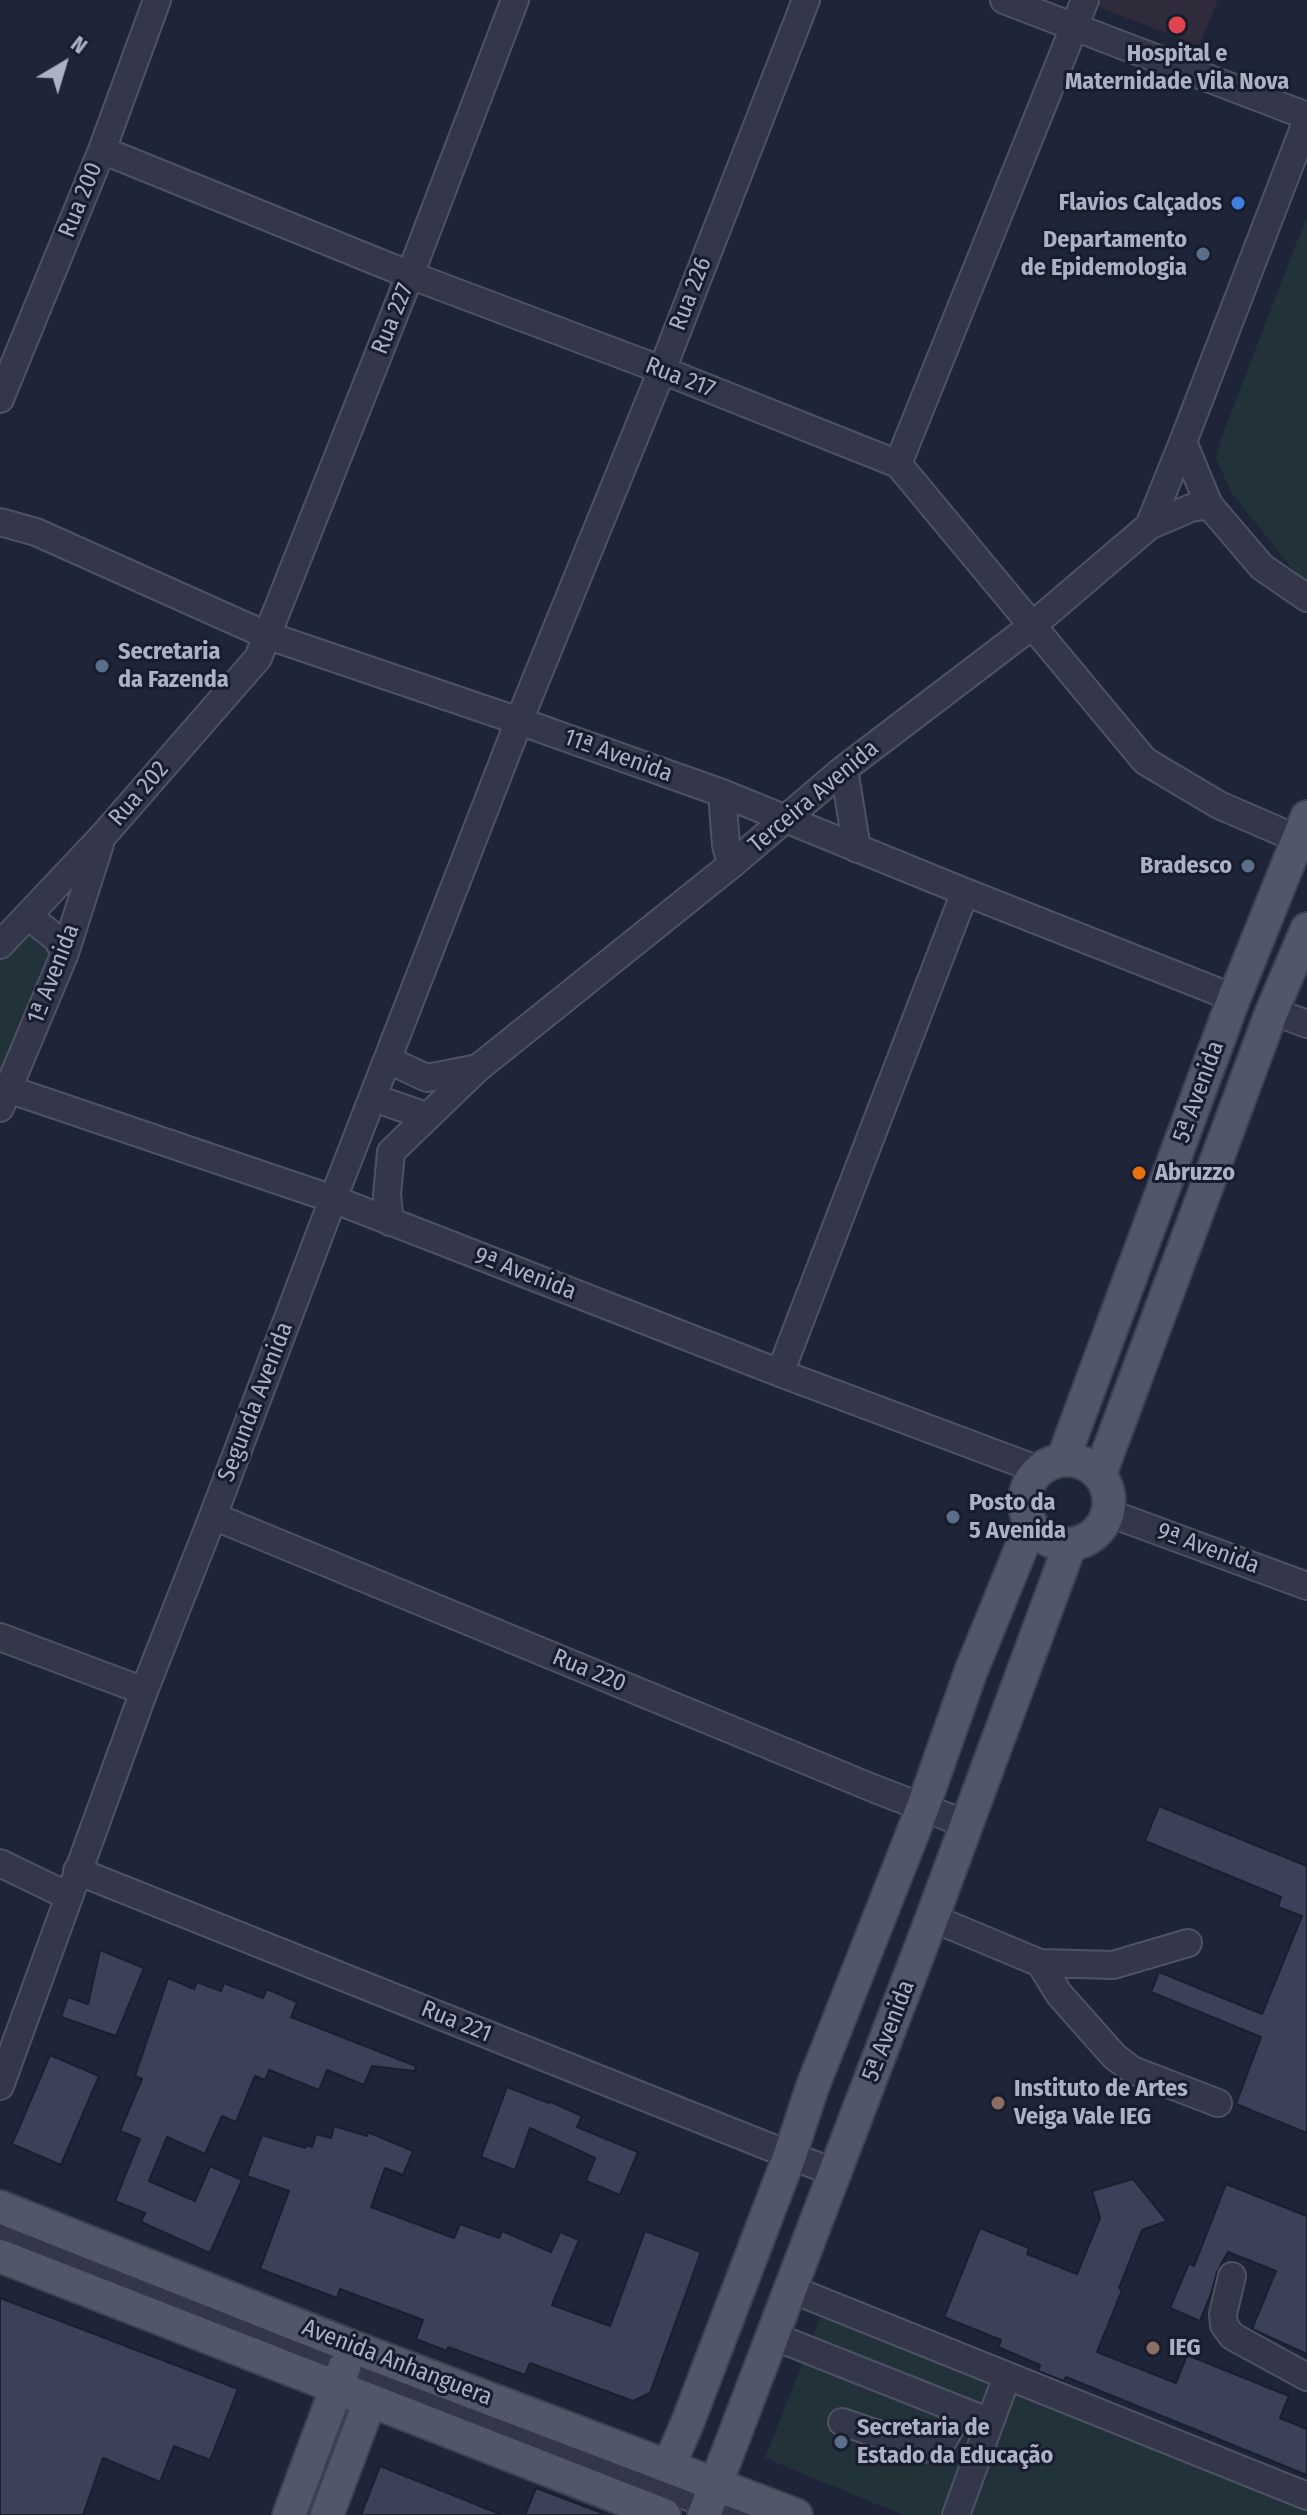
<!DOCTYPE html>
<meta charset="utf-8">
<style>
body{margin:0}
#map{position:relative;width:1307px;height:2515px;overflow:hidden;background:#1f2538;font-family:"Fira Sans Condensed",sans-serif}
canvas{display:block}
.north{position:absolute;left:24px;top:24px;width:80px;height:80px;-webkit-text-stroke:6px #181d2d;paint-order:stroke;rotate:38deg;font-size:22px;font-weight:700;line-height:32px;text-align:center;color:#adb1c6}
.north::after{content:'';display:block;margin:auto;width:28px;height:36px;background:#adb1c6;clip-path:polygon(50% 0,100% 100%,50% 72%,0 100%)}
</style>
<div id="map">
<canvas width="1307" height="2515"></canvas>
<div class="north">N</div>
</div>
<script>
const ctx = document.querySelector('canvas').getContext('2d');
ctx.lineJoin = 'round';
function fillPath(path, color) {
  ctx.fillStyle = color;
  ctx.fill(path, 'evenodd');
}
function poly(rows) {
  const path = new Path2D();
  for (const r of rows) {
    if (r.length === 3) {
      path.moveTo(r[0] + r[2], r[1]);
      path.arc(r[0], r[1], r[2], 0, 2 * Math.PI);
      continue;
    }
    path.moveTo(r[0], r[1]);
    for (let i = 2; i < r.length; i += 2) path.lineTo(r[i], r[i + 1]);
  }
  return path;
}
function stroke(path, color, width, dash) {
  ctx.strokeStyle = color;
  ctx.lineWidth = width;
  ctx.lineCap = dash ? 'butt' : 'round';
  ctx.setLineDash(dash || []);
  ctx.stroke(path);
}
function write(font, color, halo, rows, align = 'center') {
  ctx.font = font + ' "Fira Sans Condensed",sans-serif';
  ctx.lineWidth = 6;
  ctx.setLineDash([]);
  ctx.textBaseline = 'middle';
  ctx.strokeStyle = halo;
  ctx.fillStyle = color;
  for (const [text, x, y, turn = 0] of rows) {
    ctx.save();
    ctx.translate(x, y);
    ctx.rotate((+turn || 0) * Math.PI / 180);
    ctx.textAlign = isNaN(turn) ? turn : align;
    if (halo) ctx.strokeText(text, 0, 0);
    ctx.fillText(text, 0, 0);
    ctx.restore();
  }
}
fillPath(poly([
 [1094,0,1218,0,1199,46,1092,4]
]), '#302b3a');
fillPath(poly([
 [1307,216,1307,583,1301,580,1231,492,1216,458,1221,439],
 [28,927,53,949,0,1070,0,957],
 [822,2314,1307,2509,1307,2515,903,2515,765,2458]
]), '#213239');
const building = poly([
 [1159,1806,1307,1866,1307,2133,1236,2104,1261,2037,1151,1992,1159,1972,1262,2014,1302,1916,1278,1907,1281,1897,1145,1841,1159,1806],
 [100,1950,144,1968,116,2036,61,2017,68,1997,88,2004,100,1950],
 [168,1978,194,1989,197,1982,221,1991,224,1983,263,1998,267,1989,297,2002,291,2017,416,2066,415,2071,372,2066,364,2085,327,2070,319,2090,269,2070,265,2080,255,2076,236,2122,222,2116,205,2154,167,2137,149,2181,195,2201,210,2166,242,2180,210,2253,141,2222,145,2213,115,2201,140,2139,120,2131,142,2079,135,2076,168,1978],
 [50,2055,99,2076,61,2165,12,2144,50,2055],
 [507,2087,549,2103,549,2101,582,2116,577,2127,638,2152,620,2195,586,2181,595,2158,530,2128,515,2170,481,2157,507,2087],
 [334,2126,367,2136,368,2132,413,2151,403,2175,385,2168,371,2207,454,2238,460,2224,499,2238,502,2231,551,2252,560,2232,579,2240,552,2305,610,2326,645,2231,701,2252,650,2393,633,2401,530,2363,525,2375,448,2347,447,2351,416,2339,423,2320,340,2289,337,2298,260,2269,289,2191,247,2176,262,2135,305,2148,307,2145,312,2147,316,2134,331,2138,334,2126],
 [1133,2179,1167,2221,1142,2230,1119,2288,1122,2290,1097,2352,1176,2383,1187,2355,1289,2396,1280,2418,1307,2429,1307,2475,1066,2377,1064,2381,1038,2371,1040,2365,998,2347,1001,2340,944,2317,980,2228,1029,2248,1027,2254,1077,2274,1100,2218,1092,2191,1133,2179],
 [1226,2184,1307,2216,1307,2354,1252,2329,1276,2271,1228,2252,1217,2272,1211,2294,1200,2321,1170,2308,1189,2263,1194,2266,1226,2184],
 [0,2298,238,2389,210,2460,174,2446,160,2482,103,2458,83,2515,0,2515,0,2298],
 [380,2466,500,2514,500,2515,361,2515,380,2466],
 [536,2488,602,2513,602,2515,525,2515,536,2488]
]);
fillPath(building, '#3b4159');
stroke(building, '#1a1f2f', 2);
const minor = poly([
 [1004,0,1307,116],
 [1307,120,1183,442,1209,505,1262,567,1307,598],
 [102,150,410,275,662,370,898,464,1145,761,1219,805,1307,843],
 [0,399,102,150,157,0],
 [898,464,1085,0],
 [0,522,36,532,266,635,519,721,722,793,965,892,1234,998],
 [1149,526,1183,442],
 [844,769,857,849],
 [722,793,726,845,731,865],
 [28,916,57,939,65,953],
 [0,945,102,837,258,658,410,275,515,0],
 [1272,1011,1307,1024],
 [388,1060,427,1078,478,1068],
 [8,1089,333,1199,780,1373,1039,1470],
 [374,1098,426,1116],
 [0,1108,65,953,100,844],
 [390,1222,387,1195,391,1152,478,1068,731,865,844,769,1033,625,1149,526,1191,508,1209,505],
 [780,1373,965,892],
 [1109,1513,1307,1586],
 [213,1516,875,1789,966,1824],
 [0,1637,144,1691],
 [0,1863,68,1896],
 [77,1871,835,2173],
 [932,1918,1040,1963,1113,1965,1188,1943],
 [1040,1963,1059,1994,1114,2056,1132,2070,1218,2103],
 [0,2086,144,1691,213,1516,333,1199,519,721,662,370,806,0],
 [0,2234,344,2369,737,2515],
 [1232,2276,1223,2314,1224,2325,1232,2336,1307,2377],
 [791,2289,1307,2496],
 [773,2336,990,2422],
 [842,2422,923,2449,935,2446,944,2439,960,2411],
 [956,2515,1007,2376]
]);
const major = poly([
 [1063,1459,1234,998,1307,817],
 [1067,1502,42],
 [1100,1474,1272,1011,1307,929],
 [0,2207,353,2347,796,2515],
 [0,2256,664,2515],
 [669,2465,687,2424,790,2155,812,2088,923,1807,971,1671,1031,1524],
 [289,2515,344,2368],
 [327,2515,370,2401],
 [704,2515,932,1918,1070,1545]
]);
stroke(minor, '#4d5264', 30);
stroke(major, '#3c4152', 36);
stroke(minor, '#333749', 26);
stroke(major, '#515669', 32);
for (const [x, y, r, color] of [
 [1177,25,10,"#e0444e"],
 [1238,203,8,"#3f7fe0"],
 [1203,254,8,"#5c6f8a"],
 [102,666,8,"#5c6f8a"],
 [1248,866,8,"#5c6f8a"],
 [1139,1173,8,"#e8710a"],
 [953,1517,8,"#5c6f8a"],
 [998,2103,8,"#8d6e63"],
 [1153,2348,8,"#8d6e63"],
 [841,2442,8,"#5c6f8a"]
]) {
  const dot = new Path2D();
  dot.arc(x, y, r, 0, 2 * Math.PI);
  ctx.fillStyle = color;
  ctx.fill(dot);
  stroke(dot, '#181d2d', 3);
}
write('bold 24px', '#adb1c6', '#181d2d', [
 ["Hospital e",1177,54,"center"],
 ["Maternidade Vila Nova",1177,82,"center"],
 ["Flavios Calçados",1222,203,"right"],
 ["Departamento",1187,240,"right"],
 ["de Epidemologia",1187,268,"right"],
 ["Secretaria",118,652],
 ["da Fazenda",118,680],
 ["Bradesco",1232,866,"right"],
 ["Abruzzo",1155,1173],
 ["Posto da",969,1503],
 ["5 Avenida",969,1531],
 ["Instituto de Artes",1014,2089],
 ["Veiga Vale IEG",1014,2117],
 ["IEG",1169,2348],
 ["Secretaria de",857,2428],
 ["Estado da Educação",857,2456]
], 'left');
write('24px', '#adb1c6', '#181d2d', [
 ["Rua 200",81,200,-68],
 ["Rua 226",691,294,-69],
 ["Rua 227",393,319,-68],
 ["Rua 217",680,378,21],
 ["11ª Avenida",618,756,20],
 ["Rua 202",139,794,-49],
 ["Terceira Avenida",814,797,-40],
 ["1ª Avenida",54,974,-69],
 ["5ª Avenida",1199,1092,-70],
 ["9ª Avenida",525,1274,21],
 ["Segunda Avenida",256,1402,-69],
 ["9ª Avenida",1208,1549,20],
 ["Rua 220",589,1671,22],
 ["Rua 221",456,2022,22],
 ["5ª Avenida",889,2031,-69],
 ["Avenida Anhanguera",397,2363,21]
]);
</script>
